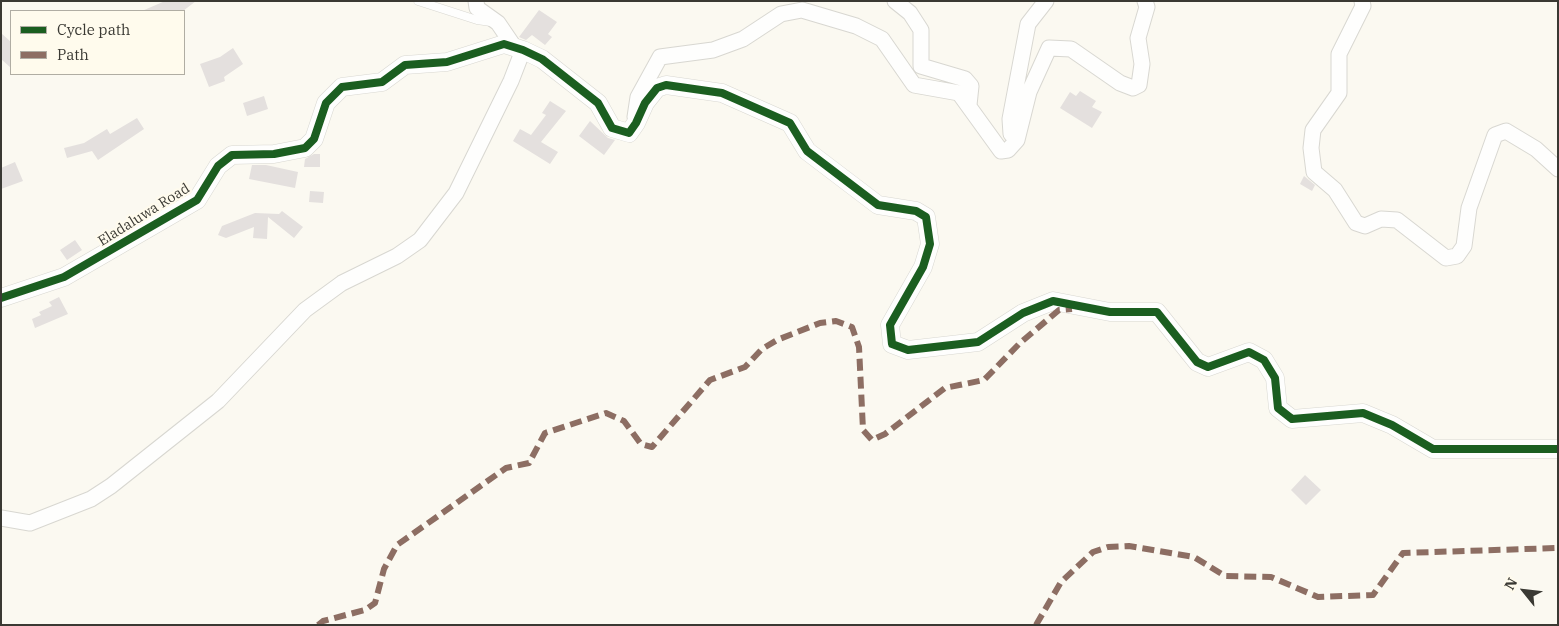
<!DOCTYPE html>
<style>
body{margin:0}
#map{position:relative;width:1559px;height:626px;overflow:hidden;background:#fbf9f1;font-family:"IBM Plex Serif",serif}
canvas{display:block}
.frame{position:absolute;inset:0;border:2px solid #3a3933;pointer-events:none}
.legend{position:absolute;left:10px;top:10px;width:175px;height:65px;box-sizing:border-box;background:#fffbed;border:1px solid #b0ada3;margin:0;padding:6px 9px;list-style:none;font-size:15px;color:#3a3933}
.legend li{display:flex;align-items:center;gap:10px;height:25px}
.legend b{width:25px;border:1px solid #b0ada3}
.north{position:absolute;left:1499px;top:566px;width:50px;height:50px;-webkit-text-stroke:4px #fffbed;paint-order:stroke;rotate:299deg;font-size:14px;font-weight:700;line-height:20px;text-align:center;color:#3a3933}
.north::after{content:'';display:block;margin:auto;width:18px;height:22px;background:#3a3933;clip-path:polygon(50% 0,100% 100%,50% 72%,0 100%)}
</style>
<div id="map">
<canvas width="1559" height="626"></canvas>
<div class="frame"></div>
<ul class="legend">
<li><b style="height:6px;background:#1b5e20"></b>Cycle path</li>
<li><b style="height:6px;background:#8d6e63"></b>Path</li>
</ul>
<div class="north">N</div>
</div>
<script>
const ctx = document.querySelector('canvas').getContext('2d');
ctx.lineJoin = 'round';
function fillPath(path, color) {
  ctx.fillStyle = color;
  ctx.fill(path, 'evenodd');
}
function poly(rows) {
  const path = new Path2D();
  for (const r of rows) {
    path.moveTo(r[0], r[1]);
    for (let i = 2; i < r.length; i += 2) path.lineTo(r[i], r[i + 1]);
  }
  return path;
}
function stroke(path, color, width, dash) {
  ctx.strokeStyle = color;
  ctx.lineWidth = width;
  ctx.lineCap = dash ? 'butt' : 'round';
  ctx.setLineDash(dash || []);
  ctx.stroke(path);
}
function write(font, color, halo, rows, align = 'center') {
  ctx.font = font + ' "IBM Plex Serif",serif';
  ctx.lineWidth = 4.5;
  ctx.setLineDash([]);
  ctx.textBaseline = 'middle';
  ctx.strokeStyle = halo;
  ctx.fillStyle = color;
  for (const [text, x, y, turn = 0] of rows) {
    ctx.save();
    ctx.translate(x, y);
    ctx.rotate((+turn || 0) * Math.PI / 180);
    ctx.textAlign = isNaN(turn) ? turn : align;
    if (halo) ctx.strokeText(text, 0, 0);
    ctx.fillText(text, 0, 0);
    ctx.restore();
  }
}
fillPath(poly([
 [165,1,196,1,183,11,142,11],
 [539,10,557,22,548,34,552,37,545,45,532,35,526,40,519,37],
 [1,33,11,42,11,68,1,59],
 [233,48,243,64,224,77,225,81,209,87,200,64,220,57],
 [1080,91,1096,101,1092,107,1102,112,1092,128,1060,108,1070,92,1076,96],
 [264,96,268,109,247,116,243,103],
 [550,101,566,111,541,142,558,152,550,164,513,141,520,129,531,135,546,115,542,113],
 [137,118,144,129,98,160,92,151,67,158,64,148,84,143,107,129,110,134],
 [590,121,608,138,615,140,604,155,579,136],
 [314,154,320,154,320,167,304,167,305,159],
 [15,162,23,181,1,189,1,168],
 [252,165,266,165,298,172,295,188,249,179],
 [1304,176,1315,185,1312,191,1300,184],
 [310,191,324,192,323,203,309,202],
 [282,211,303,227,294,238,268,217,267,239,253,238,254,227,226,238,218,235,222,226,255,213,279,214],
 [75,240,82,250,67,260,60,250],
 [59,297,68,314,35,328,32,319,41,315,39,312,52,306,49,302],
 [1305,475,1321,490,1306,505,1291,490]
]), '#e4e0de');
const service = poly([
 [418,1,477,20,491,22]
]);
const minor = poly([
 [476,1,477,8,498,23,515,48],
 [895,1,910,13,921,30,921,66,965,79,971,86,969,105],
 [1362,1,1363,6,1339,54,1339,93,1313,130,1311,148,1314,172,1335,190,1356,223,1365,226,1381,219,1397,220,1446,258,1457,256,1464,246,1469,208,1495,135,1506,131,1536,149,1558,169],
 [635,117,638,97,660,57,713,50,743,39,781,14,802,10,856,26,882,39,914,85,959,93,1001,151,1008,150,1017,140,1029,92,1049,48,1071,49,1120,83,1133,88,1139,85,1142,64,1138,38,1147,7,1145,1],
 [1016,139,1011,134,1010,119,1028,24,1046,1],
 [1,518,30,523,91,499,111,486,218,401,305,310,342,283,397,256,420,240,456,193,511,81,523,50]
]);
const tertiary = poly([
 [1,298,64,277,197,200,218,166,232,155,274,154,305,148,314,139,326,103,342,87,382,82,405,65,447,62,504,44,523,50,542,59,598,103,612,128,629,133,636,123,645,103,657,88,666,85,722,93,790,123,807,151,878,205,916,211,926,217,930,244,923,267,890,325,892,344,908,350,978,342,1023,313,1053,301,1110,312,1157,312,1197,362,1208,367,1249,352,1264,360,1275,378,1278,408,1292,419,1363,413,1392,425,1433,449,1558,449]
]);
stroke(service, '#d8d7d1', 9);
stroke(minor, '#d8d7d1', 17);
stroke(tertiary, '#d8d7d1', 19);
stroke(service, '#fefefd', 8);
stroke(minor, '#fefefd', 15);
stroke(tertiary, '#fefefd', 18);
stroke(poly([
 [318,625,323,621,365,610,375,603,384,569,397,545,506,468,529,463,545,433,606,413,624,421,641,444,652,447,710,380,745,367,762,349,777,340,820,323,836,321,852,327,859,347,863,430,872,440,885,434,945,388,984,380,1020,343,1059,310,1072,309],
 [1036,625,1061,582,1093,552,1108,547,1129,546,1194,557,1225,576,1271,577,1318,597,1373,595,1403,553,1558,548]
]), '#8d6e63', 6, [12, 6]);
stroke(poly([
 [1,298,64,277,197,200,218,166,232,155,274,154,305,148,314,139,326,103,342,87,382,82,405,65,447,62,504,44,523,50,542,59,598,103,612,128,629,133,636,123,645,103,657,88,666,85,722,93,790,123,807,151,878,205,916,211,926,217,930,244,923,267,890,325,892,344,908,350,978,342,1023,313,1053,301,1110,312,1157,312,1197,362,1208,367,1249,352,1264,360,1275,378,1278,408,1292,419,1363,413,1392,425,1433,449,1558,449]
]), '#1b5e20', 8);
write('14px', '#3a3933', '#fffbed', [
 ["Eladaluwa Road",144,215,-32]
]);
</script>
